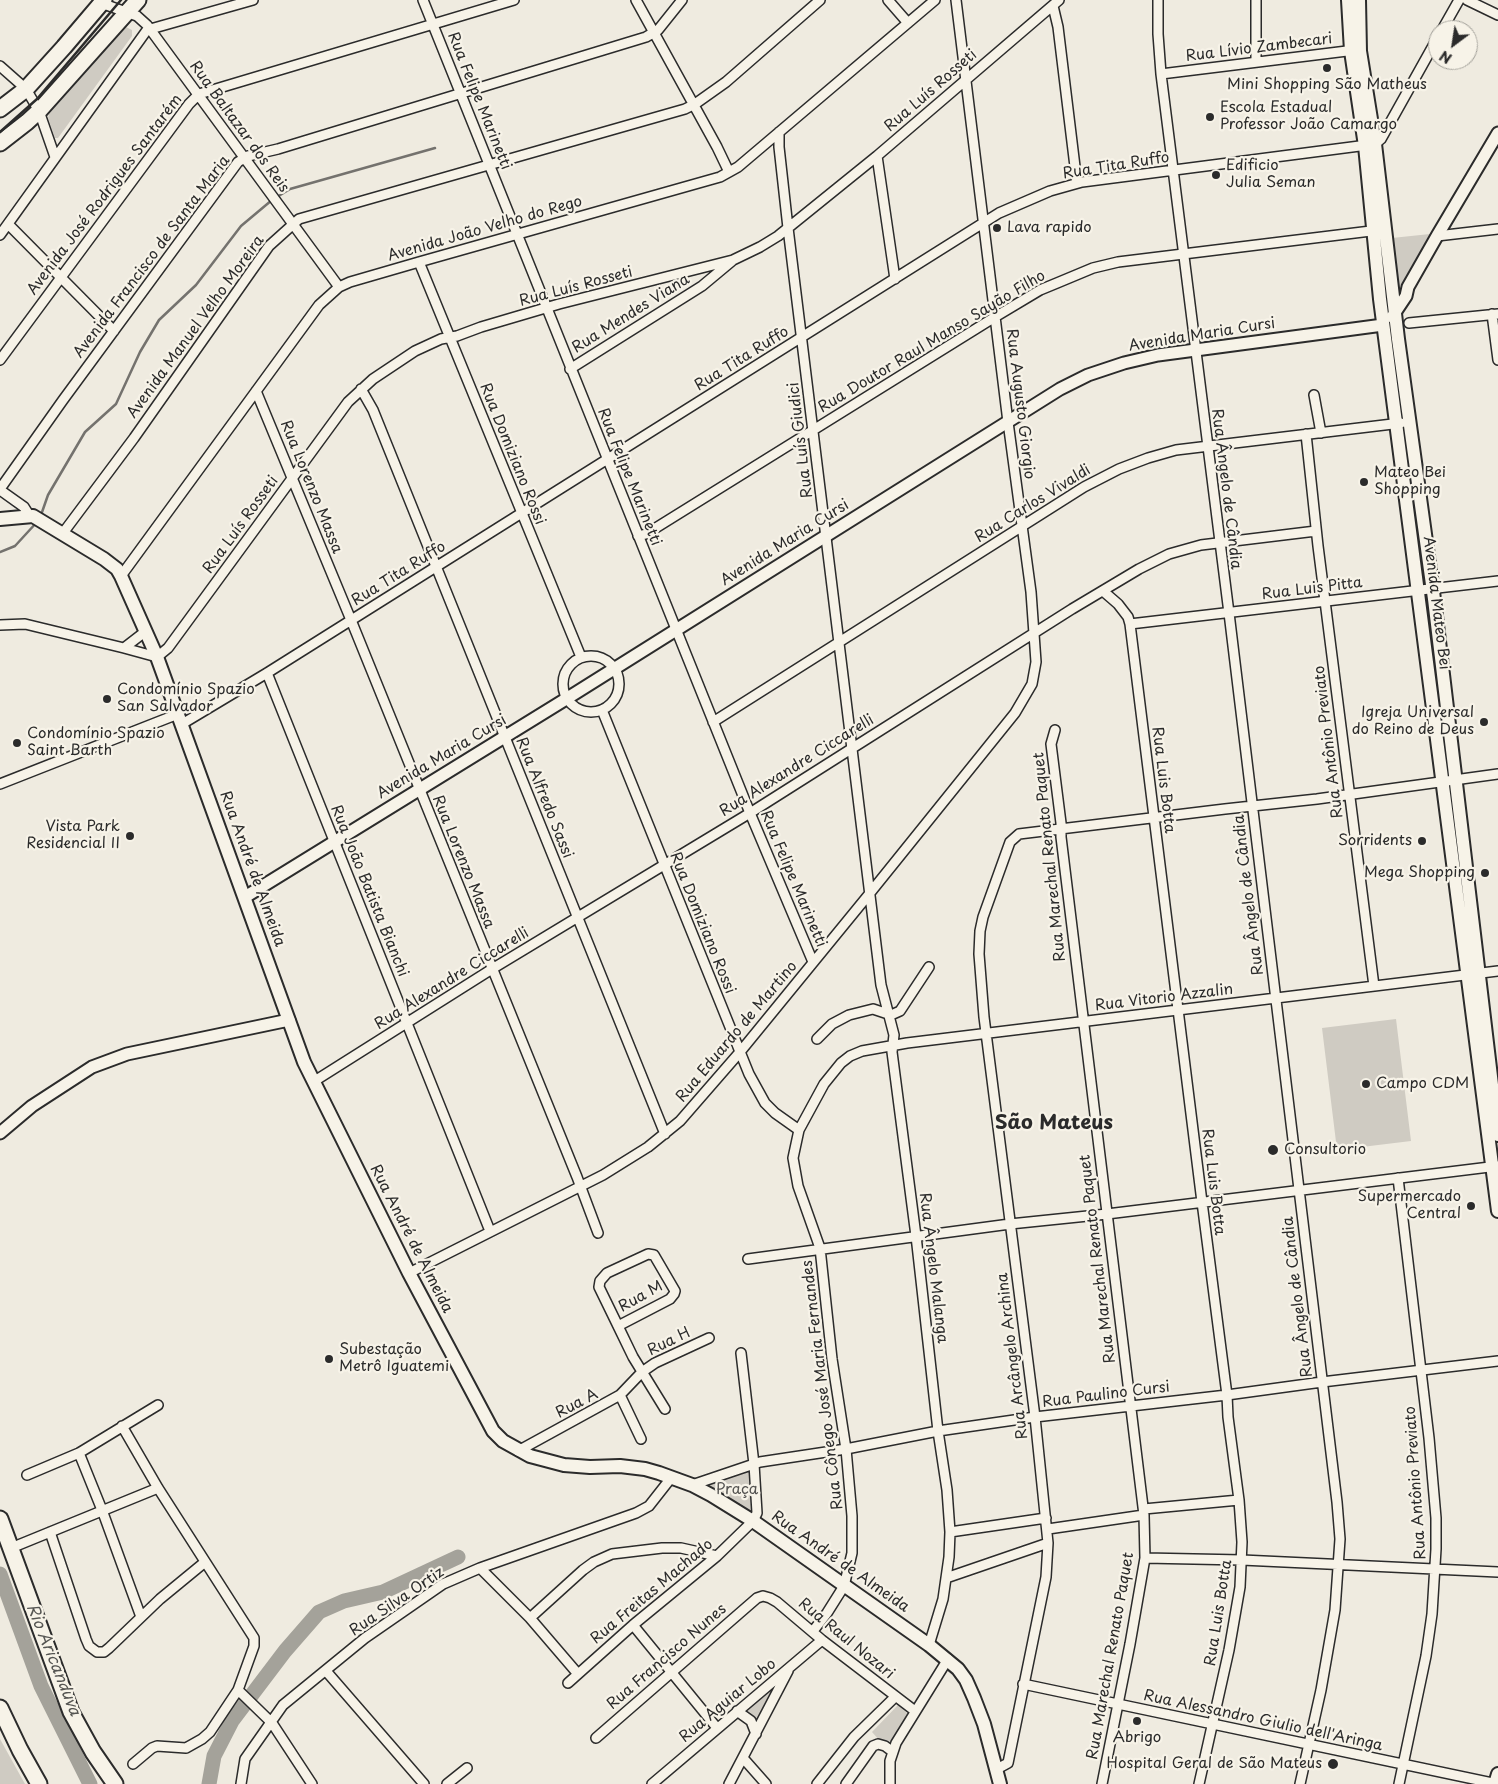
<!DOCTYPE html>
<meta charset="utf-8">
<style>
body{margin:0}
#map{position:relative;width:1498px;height:1784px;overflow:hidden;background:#efebe0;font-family:"Playpen Sans",sans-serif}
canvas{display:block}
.north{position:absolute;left:1428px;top:20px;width:50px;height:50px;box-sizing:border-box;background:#f7f3e8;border:1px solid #a5a39c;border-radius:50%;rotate:211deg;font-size:14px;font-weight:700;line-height:20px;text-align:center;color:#2b2b2b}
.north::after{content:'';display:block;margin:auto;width:18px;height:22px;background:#2b2b2b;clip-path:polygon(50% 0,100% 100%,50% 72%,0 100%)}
</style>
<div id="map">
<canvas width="1498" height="1784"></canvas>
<div class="north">N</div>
</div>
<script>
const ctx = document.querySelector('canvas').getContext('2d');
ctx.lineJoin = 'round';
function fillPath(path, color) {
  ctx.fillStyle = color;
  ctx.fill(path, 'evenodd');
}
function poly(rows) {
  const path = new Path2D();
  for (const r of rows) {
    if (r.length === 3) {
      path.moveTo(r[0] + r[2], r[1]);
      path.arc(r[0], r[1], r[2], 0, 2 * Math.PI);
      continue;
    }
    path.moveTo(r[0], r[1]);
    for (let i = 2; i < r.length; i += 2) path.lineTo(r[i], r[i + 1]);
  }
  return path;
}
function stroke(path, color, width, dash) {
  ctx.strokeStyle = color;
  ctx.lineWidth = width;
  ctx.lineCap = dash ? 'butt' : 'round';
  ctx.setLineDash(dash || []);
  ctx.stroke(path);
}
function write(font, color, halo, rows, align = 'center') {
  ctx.font = font + ' "Playpen Sans",sans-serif';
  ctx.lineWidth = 4.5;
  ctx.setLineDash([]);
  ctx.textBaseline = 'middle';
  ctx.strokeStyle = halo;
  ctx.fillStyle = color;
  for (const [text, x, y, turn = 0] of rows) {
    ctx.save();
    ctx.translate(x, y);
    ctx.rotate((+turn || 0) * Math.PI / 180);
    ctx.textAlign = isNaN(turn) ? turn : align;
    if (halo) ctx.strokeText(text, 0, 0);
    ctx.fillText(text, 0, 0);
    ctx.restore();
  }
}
fillPath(poly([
 [126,27,132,30,132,36,58,138,55,138,48,118,49,114],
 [1430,234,1398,290,1392,238],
 [1396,1019,1411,1141,1337,1150,1322,1028],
 [751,1469,753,1515,703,1487,718,1479],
 [782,1678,758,1726,753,1717,742,1712],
 [898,1705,910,1716,894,1742,880,1741,872,1732],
 [0,1739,25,1784,0,1784]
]), '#cfcbc2');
stroke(poly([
 [277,197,290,189,435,148],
 [41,515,48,495,85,432,116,404,140,352,159,320,196,285,241,226,272,200],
 [0,552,15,546,37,522]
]), '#74726e', 2.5);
stroke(poly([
 [0,1574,41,1686,90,1784],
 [209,1784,214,1756,232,1721,285,1651,319,1612,344,1601,383,1592,458,1557]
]), '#a4a29a', 15);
const minor = poly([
 [423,0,750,813,813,962],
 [636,0,717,147,729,172],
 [888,0,908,23],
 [1158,0,1158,34,1161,74,1229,613,1337,1502,1340,1539,1335,1610,1321,1690,1300,1784],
 [1256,0,1256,61],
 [1467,0,1498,15],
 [101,3,137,16,147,25,339,287],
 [1053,6,1058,27,1077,183],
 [1442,30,1459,0],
 [0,66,26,89,39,111,55,157],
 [1161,74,1355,50],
 [779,132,779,147,788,228,881,985,894,1035,892,1052,916,1236,938,1431,947,1490,950,1532,949,1557,943,1599,929,1645],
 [877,156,895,279],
 [8,224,114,331],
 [0,235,147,30,253,0],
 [1437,236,1498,229],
 [419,262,581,657],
 [1492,314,1498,360],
 [1409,323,1498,314],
 [0,360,189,104,199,94,514,0],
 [570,369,702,286,732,261],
 [361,389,373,410,665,1134],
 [256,391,351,620,577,1177,598,1233],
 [1314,395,1321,433],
 [1306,434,1318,546,1374,986],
 [0,489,63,400,238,162,248,156,278,149,646,37,658,30,682,0],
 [0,490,24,507,29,515],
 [63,533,134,438,269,246,299,219,685,109,695,104,726,82,820,0],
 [638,536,646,534,995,317,1040,290,1057,283,1093,268,1118,262,1379,230],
 [121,576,319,305,339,287,350,282,419,262,720,177,738,167,935,0],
 [1103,591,1118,604,1128,617,1130,624,1202,1202,1227,1395,1228,1417,1239,1500,1242,1542,1240,1587,1229,1650,1199,1784],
 [1130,624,1498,581],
 [0,625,25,624,124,648],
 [146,631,124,648,157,657,168,648,348,402,373,379,415,351,441,339,457,336,481,327,559,304,733,260,760,247,778,236,877,156,1059,0],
 [591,684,28],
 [267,673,490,1231],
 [602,710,749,1074,765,1103,775,1113,799,1130],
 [713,722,1084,487,1119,469,1148,458,1176,450,1401,423],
 [182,724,267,673,999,213,1050,191,1082,182,1375,144,1381,139,1438,37],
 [1055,730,1051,744,1061,823,1061,837,1144,1515,1145,1558,1130,1644,1102,1784],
 [0,784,178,714],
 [817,1039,832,1024,849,1015,873,1009,891,1015,900,1011,929,967],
 [313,1082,492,969,750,813,1072,609,1139,569,1169,554,1201,545,1316,531],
 [1398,1178,1429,1438,1436,1518,1436,1549,1432,1614,1426,1656,1399,1784],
 [748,1259,1010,1224,1107,1214,1498,1166],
 [409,1273,603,1175,648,1147,680,1121,740,1052,870,893,1015,713,1032,684,1036,662,1031,592,1008,422,956,0],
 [618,1326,670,1299,674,1294,675,1291,654,1255,648,1254,607,1273,600,1281,599,1287,618,1326,633,1357,665,1409],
 [620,1395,641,1439],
 [122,1426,158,1488,254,1638,254,1646,238,1690,210,1732,202,1739,186,1748,157,1746,152,1748,133,1764],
 [518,1451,620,1395,642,1372,655,1363,709,1338],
 [79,1453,102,1510,141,1617],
 [27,1475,79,1453,158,1405],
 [692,1485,760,1462,846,1449,938,1431,1035,1417,1227,1395,1322,1382,1498,1361],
 [1144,1509,1239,1500],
 [1048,1529,1144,1515],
 [50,1532,86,1639,89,1646,97,1652,104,1652,109,1648,160,1599,205,1562],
 [950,1532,1046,1518],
 [11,1548,158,1488],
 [1145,1558,1242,1560,1498,1572],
 [480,1568,530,1618,578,1674],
 [946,1578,1048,1543],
 [530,1618,583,1570,594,1562,612,1554,662,1548,681,1548,717,1556],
 [633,1625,717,1728],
 [813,1631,827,1613,844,1586,852,1553,852,1516,846,1449,832,1359,820,1248,798,1186,793,1158,799,1130,824,1084,841,1063,850,1056,862,1051,907,1043,1498,971],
 [326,1671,424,1784],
 [568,1683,633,1625,717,1556,753,1521,757,1513,754,1464,741,1353],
 [1023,1684,1497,1784],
 [238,1690,272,1723,312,1784],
 [737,1711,751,1721,756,1734],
 [596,1738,757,1598,763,1596,770,1598,777,1602,822,1640,915,1711],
 [743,1758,766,1784],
 [997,1769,1008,1763,1046,1577,1048,1543,1035,1417,984,1017,979,954,980,931,983,917,1010,842,1019,834,1225,809,1317,799,1498,774],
 [241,1784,245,1759,283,1705,365,1638,443,1584,480,1568,636,1513,649,1506,671,1478],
 [447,1784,467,1768],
 [652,1784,822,1640],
 [729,1784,788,1671],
 [817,1784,854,1737,895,1697],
 [846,1784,873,1746,878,1744,885,1746,893,1752],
 [890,1784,890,1761,896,1743,948,1659]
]);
const tertiary = poly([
 [1392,317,1406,296,1408,287,1437,236,1498,133],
 [245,897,566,699,1060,389,1088,375,1124,363,1158,355,1383,325],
 [0,1133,32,1106,92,1067,127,1054,289,1020]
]);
const secondary = poly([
 [1348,0,1351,51,1365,146,1380,299,1498,1211],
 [1359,0,1360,51,1375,144,1398,339,1434,599,1498,1135],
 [0,519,33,516,104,559,117,569,121,576,157,657,304,1062,409,1273,493,1431,503,1441,530,1456,564,1465,590,1467,620,1466,645,1469,659,1473,692,1485,711,1495,753,1521,929,1645,958,1669,966,1680,974,1698,984,1724,1000,1784],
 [1495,1784,1498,1774]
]);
const trunk = poly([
 [0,109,26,89,64,47,104,0],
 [0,143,27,122,39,111,138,0],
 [0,1519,71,1712,93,1752,115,1784],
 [0,1708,20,1750,39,1784]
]);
stroke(minor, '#2b2b2b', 12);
stroke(tertiary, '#2b2b2b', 15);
stroke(secondary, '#2b2b2b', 16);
stroke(trunk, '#2b2b2b', 19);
stroke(minor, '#f7f3e8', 9);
stroke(tertiary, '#f7f3e8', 11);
stroke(secondary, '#f7f3e8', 12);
stroke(trunk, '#f7f3e8', 15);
stroke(poly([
 [0,132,37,99,121,0]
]), '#2b2b2b', 2.5);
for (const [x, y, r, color] of [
 [1327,68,5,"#2b2b2b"],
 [1210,117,5,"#2b2b2b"],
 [1216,175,5,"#2b2b2b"],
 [997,228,5,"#2b2b2b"],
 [1364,482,5,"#2b2b2b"],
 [107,699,5,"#2b2b2b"],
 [1484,722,5,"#2b2b2b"],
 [17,743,5,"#2b2b2b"],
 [130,836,5,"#2b2b2b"],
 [1422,841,5,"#2b2b2b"],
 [1485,873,5,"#2b2b2b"],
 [1366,1084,5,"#2b2b2b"],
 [1273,1150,6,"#2b2b2b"],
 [1471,1206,5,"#2b2b2b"],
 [329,1359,5,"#2b2b2b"],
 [1137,1721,5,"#2b2b2b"],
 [1333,1764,6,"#2b2b2b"]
]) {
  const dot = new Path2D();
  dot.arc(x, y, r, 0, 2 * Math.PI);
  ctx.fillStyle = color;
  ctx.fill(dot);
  stroke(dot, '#f7f3e8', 2);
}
write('15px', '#2b2b2b', '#f7f3e8', [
 ["Rua Lívio Zambecari",1259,48,-7],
 ["Rua Luís Rosseti",931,91,-41],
 ["Rua Felipe Marinetti",479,101,68],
 ["Rua Baltazar dos Reis",239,127,54],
 ["Rua Tita Ruffo",1116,166,-9],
 ["Avenida José Rodrigues Santarém",105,195,-53],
 ["Avenida João Velho do Rego",485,229,-16],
 ["Avenida Francisco de Santa Maria",152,257,-53],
 ["Rua Luís Rosseti",576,287,-15],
 ["Rua Mendes Viana",631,314,-32],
 ["Avenida Manuel Velho Moreira",196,327,-54],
 ["Avenida Maria Cursi",1202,335,-9],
 ["Rua Doutor Raul Manso Sayão Filho",932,342,-31],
 ["Rua Tita Ruffo",742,359,-32],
 ["Rua Augusto Giorgio",1020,404,83],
 ["Rua Luís Giudici",801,440,-97],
 ["Rua Domiziano Rossi",512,454,68],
 ["Rua Felipe Marinetti",629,477,68],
 ["Rua Lorenzo Massa",311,487,68],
 ["Rua Ângelo de Cândia",1226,489,83],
 ["Rua Carlos Vivaldi",1033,504,-32],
 ["Rua Luís Rosseti",241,525,-54],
 ["Avenida Maria Cursi",785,543,-32],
 ["Rua Tita Ruffo",399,574,-32],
 ["Rua Luis Pitta",1312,589,-7],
 ["Avenida Mateo Bei",1436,603,83],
 ["Rua Antônio Previato",1329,742,-97],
 ["Avenida Maria Cursi",442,757,-31],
 ["Rua Alexandre Ciccarelli",797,766,-32],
 ["Rua Luis Botta",1163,780,83],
 ["Rua Alfredo Sassi",544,798,68],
 ["Rua Marechal Renato Paquet",1050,857,-96],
 ["Rua Lorenzo Massa",463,862,68],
 ["Rua André de Almeida",252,869,70],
 ["Rua Felipe Marinetti",793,879,67],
 ["Rua João Batista Bianchi",369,891,68],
 ["Rua Ângelo de Cândia",1249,895,-97],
 ["Rua Domiziano Rossi",702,923,68],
 ["Rua Alexandre Ciccarelli",452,979,-32],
 ["Rua Vitorio Azzalin",1164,998,-7],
 ["Rua Eduardo de Martino",737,1032,-50],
 ["Rua Luis Botta",1213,1182,83],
 ["Rua André de Almeida",411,1239,63],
 ["Rua Marechal Renato Paquet",1098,1259,-97],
 ["Rua Ângelo Malanga",933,1268,83],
 ["Rua M",641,1297,-29],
 ["Rua Ângelo de Cândia",1298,1297,-97],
 ["Rua H",669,1342,-26],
 ["Rua Arcângelo Archina",1013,1356,-97],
 ["Rua Cônego José Maria Fernandes",823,1385,-97],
 ["Rua Paulino Cursi",1106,1395,-7],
 ["Rua A",577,1404,-28],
 ["Rua Antônio Previato",1416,1483,-94],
 ["Rua André de Almeida",840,1562,35],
 ["Rua Freitas Machado",652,1592,-40],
 ["Rua Silva Ortiz",397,1602,-34],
 ["Rua Luis Botta",1219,1613,-81],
 ["Rua Raul Nozari",846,1639,39],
 ["Rua Marechal Renato Paquet",1111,1656,-80],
 ["Rua Francisco Nunes",667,1657,-41],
 ["Rua Aguiar Lobo",728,1701,-40],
 ["Rua Alessandro Giulio dell'Aringa",1263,1721,12]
]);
write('15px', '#2b2b2b', '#f7f3e8', [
 ["Mini Shopping São Matheus",1327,85,"center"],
 ["Escola Estadual",1220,108],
 ["Professor João Camargo",1220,125],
 ["Edificio",1226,166],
 ["Julia Seman",1226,183],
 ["Lava rapido",1007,228],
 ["Mateo Bei",1374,473],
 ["Shopping",1374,490],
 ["Condomínio Spazio",117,690],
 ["San Salvador",117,707],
 ["Igreja Universal",1474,713,"right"],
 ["do Reino de Deus",1474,730,"right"],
 ["Condomínio Spazio",27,734],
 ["Saint Barth",27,751],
 ["Vista Park",120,827,"right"],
 ["Residencial II",120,844,"right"],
 ["Sorridents",1412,841,"right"],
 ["Mega Shopping",1475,873,"right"],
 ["Campo CDM",1376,1084],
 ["Consultorio",1284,1150],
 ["Supermercado",1461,1197,"right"],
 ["Central",1461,1214,"right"],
 ["Subestação",339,1350],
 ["Metrô Iguatemi",339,1367],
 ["Abrigo",1137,1738,"center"],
 ["Hospital Geral de São Mateus",1322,1764,"right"]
], 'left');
write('15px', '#545351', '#f7f3e8', [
 ["Praça",737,1490]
]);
write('italic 16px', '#555552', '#f7f3e8', [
 ["Rio Aricanduva",53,1660,68]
]);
write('bold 20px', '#2b2b2b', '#f7f3e8', [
 ["São Mateus",1054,1123]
]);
</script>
